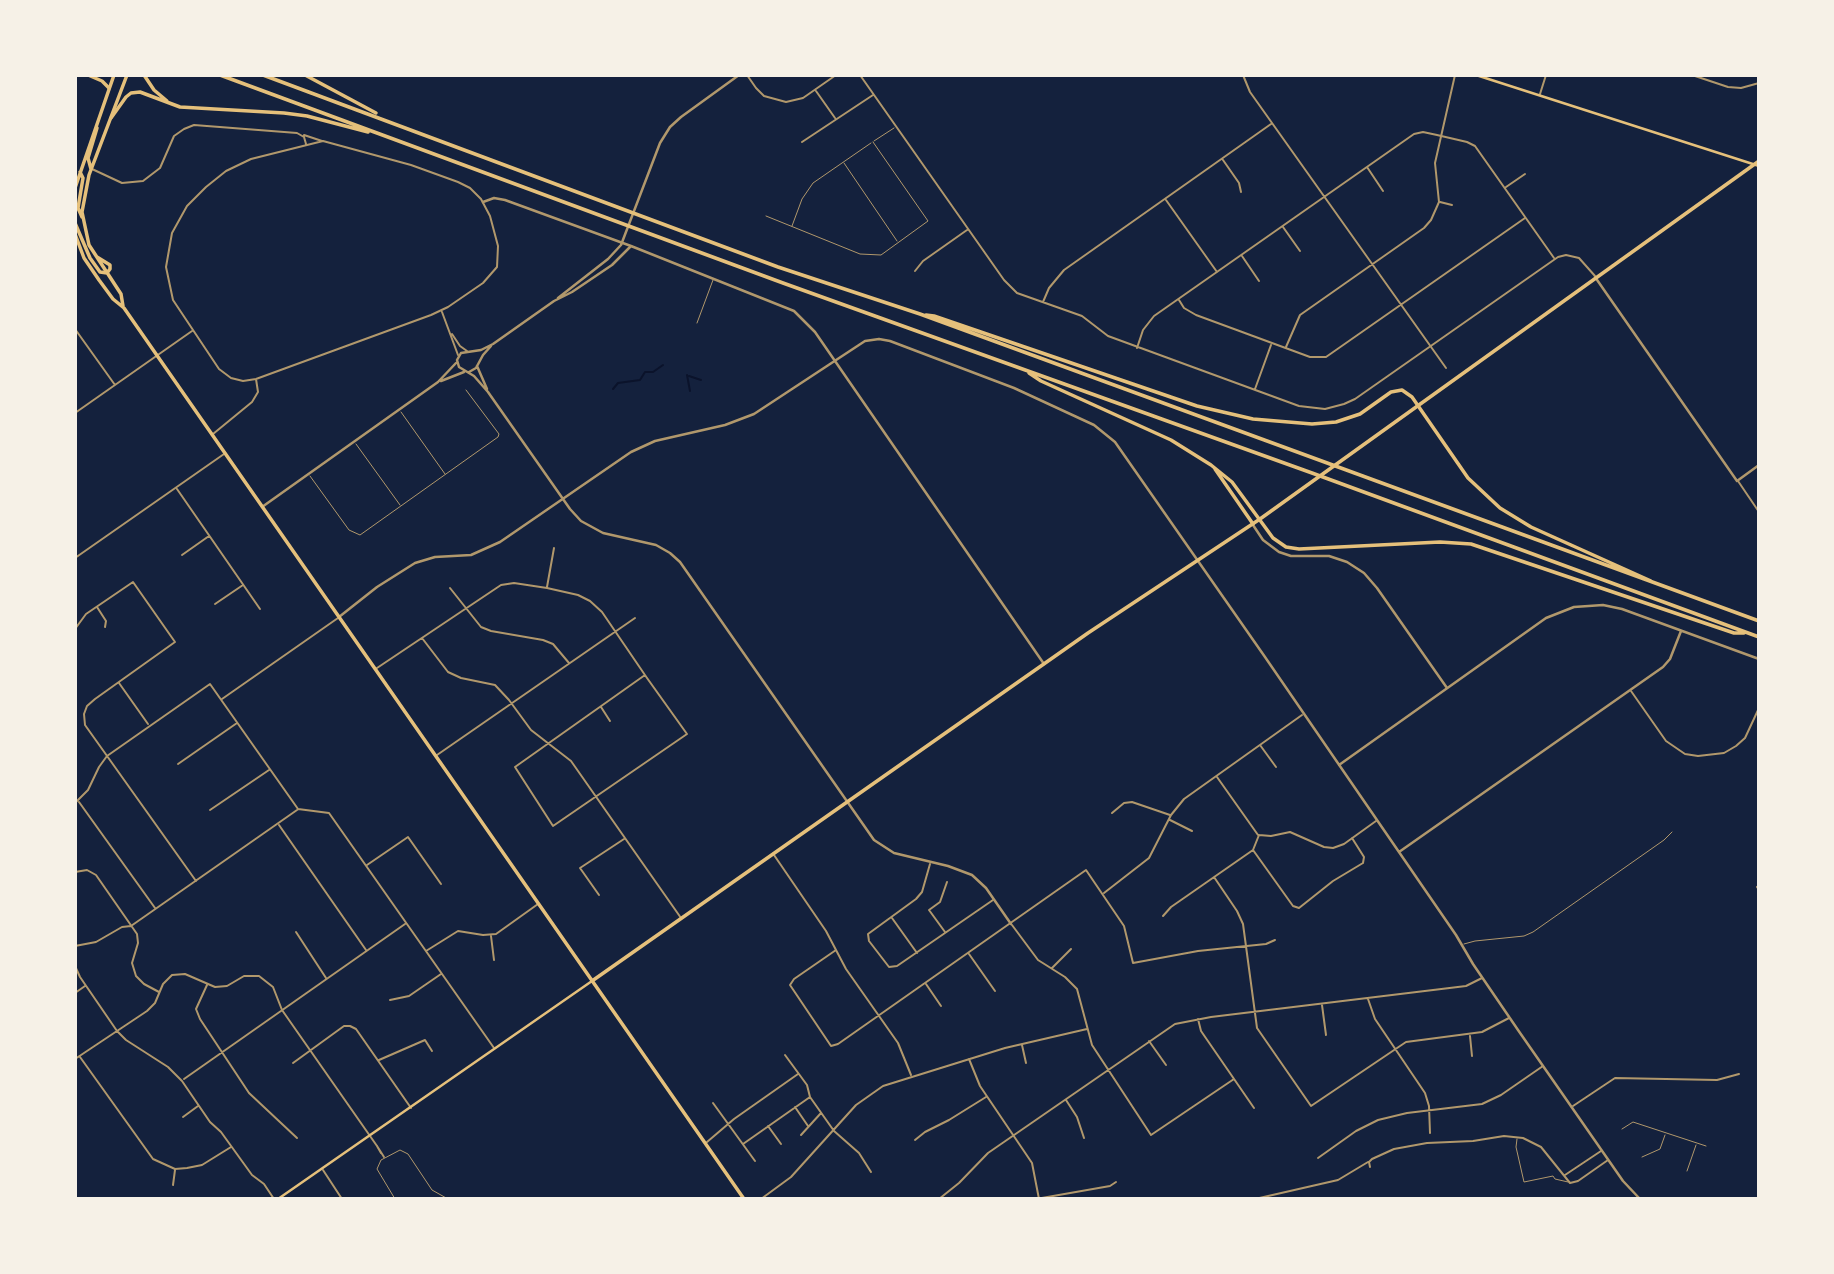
<!DOCTYPE html>
<style>
body{margin:0}
#map{position:relative;width:1834px;height:1274px;overflow:hidden;background:#14213d;font-family:Raleway,sans-serif}
canvas{display:block}
.frame{position:absolute;inset:0;border:77px solid #f6f1e7;pointer-events:none}
</style>
<div id="map">
<canvas width="1834" height="1274"></canvas>
<div class="frame"></div>
</div>
<script>
const ctx = document.querySelector('canvas').getContext('2d');
ctx.lineJoin = 'round';
function poly(rows) {
  const path = new Path2D();
  for (const r of rows) {
    path.moveTo(r[0], r[1]);
    for (let i = 2; i < r.length; i += 2) path.lineTo(r[i], r[i + 1]);
  }
  return path;
}
function stroke(path, color, width, dash) {
  ctx.strokeStyle = color;
  ctx.lineWidth = width;
  ctx.lineCap = dash ? 'butt' : 'round';
  ctx.setLineDash(dash || []);
  ctx.stroke(path);
}
stroke(poly([
 [687,375,690,391],
 [689,376,701,380],
 [613,389,618,383,640,380,645,372,653,372,663,365]
]), '#0b132b', 2);
stroke(poly([
 [874,141,894,128],
 [844,163,897,241],
 [766,216,860,254,881,255,928,221,873,142],
 [792,226,802,199,813,183,871,143],
 [697,323,713,280],
 [401,412,445,474],
 [356,444,400,505],
 [310,476,349,530,360,535,498,437,499,434,466,390],
 [1464,944,1475,941,1524,936,1533,932,1664,840,1672,832],
 [1622,1129,1633,1122,1706,1146],
 [1517,1139,1516,1147,1524,1182,1553,1176,1555,1179,1568,1182],
 [1642,1157,1660,1149,1665,1135],
 [1687,1171,1696,1145],
 [395,1199,377,1169,381,1160,400,1150,408,1154,432,1190,448,1199]
]), '#b1986c', 1);
stroke(poly([
 [747,75,756,88,764,96,786,102,803,98,836,75],
 [860,75,1004,280,1017,293,1082,316,1108,336,1299,406,1325,409,1344,404,1355,399,1558,257,1566,255,1579,258,1595,276],
 [1243,75,1250,92,1446,368],
 [1692,75,1728,87,1741,88,1759,83],
 [816,91,835,118],
 [1540,94,1546,75],
 [304,135,322,141],
 [323,141,411,165,458,182,470,188,481,199,490,216,498,246,497,267,483,283,448,307,431,315,256,379,243,381,231,378,219,369,173,300,166,267,172,233,187,206,206,187,226,171,251,159,323,141],
 [802,142,873,95],
 [1223,160,1239,183,1241,192],
 [1367,167,1383,191],
 [92,169,122,183,143,181,160,168,174,136,184,129,194,125,297,133,304,137,306,144],
 [1506,187,1525,174],
 [1166,200,1217,272],
 [1440,202,1452,205],
 [1283,227,1300,251],
 [1242,256,1259,281],
 [915,271,923,261,967,230],
 [1179,300,1184,308,1196,315,1310,357,1326,357,1525,218],
 [1043,302,1049,288,1064,270,1271,124],
 [442,312,458,355],
 [75,329,115,385],
 [452,334,460,346,467,351],
 [1286,347,1300,315,1424,228,1431,220,1439,202,1435,163,1455,75],
 [1137,348,1143,330,1154,316,1414,134,1423,132,1437,135,1467,142,1475,146,1554,258],
 [1255,389,1271,345],
 [75,413,192,331],
 [213,434,252,402,258,392,256,379],
 [1738,481,1759,512],
 [177,489,260,609],
 [182,555,209,536],
 [75,558,224,454],
 [547,587,554,548],
 [450,588,481,627,491,631,543,640,553,644,569,663],
 [215,604,243,585],
 [97,607,106,621,105,627],
 [75,629,86,614,133,582,175,642,95,699,87,706,84,714,85,725,196,881],
 [422,638,448,672,461,678,495,685,509,700,531,730,571,761,681,918],
 [377,668,501,585,514,583,547,588,578,595,590,601,602,612,647,678,687,734,553,826,515,767,645,675],
 [119,683,148,724],
 [1631,691,1666,741,1685,754,1698,756,1724,753,1736,746,1745,738,1759,708],
 [222,699,338,618],
 [601,707,610,721],
 [1260,745,1276,767],
 [437,755,635,618],
 [178,764,237,723],
 [1217,777,1258,835],
 [79,802,155,908],
 [75,803,88,790,99,767,107,756,210,684,298,809,329,813,494,1048],
 [210,810,269,770],
 [1112,813,1124,803,1132,802,1170,815],
 [1170,820,1192,831],
 [279,825,366,950],
 [1259,835,1271,836,1290,832,1324,847,1333,848,1344,844,1376,821],
 [1253,850,1293,906,1299,908,1333,881,1363,863,1364,857,1352,838],
 [774,855,826,931,846,969,898,1043,911,1075],
 [930,864,922,892,916,899,868,934,869,941,889,967,897,966,993,900],
 [367,865,408,837,441,884],
 [75,872,87,870,96,875,137,934,138,943,132,963,136,976,144,984,159,992],
 [1214,877,1237,911,1243,924,1257,1028,1311,1106,1406,1042,1482,1032,1509,1018],
 [1759,886,1757,887,1759,890],
 [1104,893,1149,858,1171,815,1184,799,1302,715],
 [599,895,580,868,624,839],
 [1163,916,1171,907,1253,850,1259,835],
 [892,918,917,953],
 [1012,925,1038,960,1065,977,1077,989,1092,1045,1151,1135,1234,1079],
 [296,932,326,978],
 [945,932,929,910,940,902,947,882],
 [491,936,494,960],
 [75,946,96,942,122,927,131,926,297,810],
 [836,950,794,979,790,985,831,1046,838,1044,1086,870,1124,926,1133,963,1198,951,1266,944,1275,940],
 [426,951,458,931,483,935,496,934,538,904],
 [969,954,995,991],
 [75,966,80,977,117,1031,126,1040,168,1067,182,1081,210,1122,221,1132,252,1175,264,1184,274,1199],
 [1052,968,1071,949],
 [926,984,941,1006],
 [207,985,196,1009,200,1019,249,1093,297,1138],
 [75,993,85,986],
 [1368,999,1375,1019,1425,1093,1429,1106,1430,1133],
 [390,1000,409,996,441,974],
 [1322,1005,1326,1035],
 [1198,1019,1201,1031,1254,1108],
 [1470,1036,1472,1056],
 [1149,1041,1166,1065],
 [1022,1045,1026,1063],
 [785,1055,807,1085,810,1097,834,1131,859,1153,871,1172],
 [80,1057,153,1159,175,1169,187,1168,202,1165,231,1147],
 [75,1059,147,1011,155,1003,163,984,172,975,185,974,215,987,227,986,244,976,259,976,273,987,282,1010,377,1146],
 [969,1059,980,1086,1032,1163,1039,1199],
 [379,1060,425,1040,432,1051],
 [293,1063,344,1026,350,1026,356,1029,411,1108],
 [184,1079,405,924],
 [1066,1100,1077,1117,1084,1138],
 [713,1103,755,1161],
 [1573,1106,1615,1078,1717,1080,1739,1074],
 [795,1107,808,1126],
 [183,1117,198,1106],
 [768,1126,781,1144],
 [801,1135,821,1113],
 [915,1140,925,1132,949,1120,986,1097],
 [707,1142,734,1119,798,1074],
 [743,1144,810,1097],
 [381,1153,377,1146,384,1157],
 [1318,1158,1356,1131,1378,1120,1407,1113,1482,1104,1501,1095,1543,1066],
 [1370,1167,1369,1162,1372,1159,1394,1149,1427,1143,1473,1141,1504,1136,1523,1138,1541,1147,1570,1183,1578,1181,1608,1160],
 [323,1170,342,1199],
 [1565,1175,1601,1151],
 [173,1185,175,1170],
 [761,1199,791,1177,856,1105,883,1086,1005,1048,1087,1029],
 [939,1199,959,1183,988,1153,1175,1024,1211,1017,1466,986,1482,978],
 [1036,1199,1110,1186,1116,1182],
 [1255,1199,1338,1180,1368,1162]
]), '#b1986c', 2);
stroke(poly([
 [483,202,494,198,505,200,631,246,794,311,815,332,1044,664],
 [631,246,612,265,572,292,554,301,493,344,481,350,461,353,457,360,459,367,474,376,488,392,570,509,581,521,603,533,656,545,670,553,680,562,874,840,894,853,948,866,972,875,986,888,1011,924],
 [1595,277,1737,481,1759,465],
 [558,298,608,259,621,245,660,143,670,127,681,117,739,75],
 [477,366,487,389],
 [469,372,476,368,483,355,491,346],
 [441,381,464,372],
 [262,507,438,382,456,363],
 [1253,525,1263,540,1279,552,1291,556,1329,556,1347,562,1364,573,1377,588,1447,688],
 [339,617,377,587,415,563,435,557,471,555,500,542,631,452,655,441,725,425,754,414,865,341,879,339,890,341,1014,388,1094,425,1115,442,1265,657,1456,935,1473,964,1518,1030,1623,1181,1640,1199],
 [1339,765,1546,618,1574,607,1603,605,1622,609,1759,659],
 [1399,852,1663,667,1670,659,1681,631]
]), '#b1986c', 2.5);
stroke(poly([
 [1476,75,1759,166],
 [278,1199,592,981]
]), '#e5c07b', 2.5);
stroke(poly([
 [91,169,88,158,97,128],
 [80,172,83,178,78,208,82,217],
 [75,188,114,75],
 [75,223,90,258,100,272,107,273],
 [75,234,84,258,99,280,113,299,124,308,744,1199],
 [97,257,110,265,110,269,107,273],
 [123,306,121,294,89,245,82,212,89,175,127,75],
 [592,981,1088,633,1260,519,1759,161]
]), '#e5c07b', 3.5);
stroke(poly([
 [88,75,102,81,109,88],
 [144,75,154,90,167,101],
 [220,75,783,283,1312,473,1759,637],
 [263,75,778,267,920,314,1759,621],
 [305,75,376,113],
 [111,118,126,97,131,93,140,92,180,107,284,113,307,116,368,132],
 [926,315,934,316,1197,406,1253,419,1312,424,1336,422,1360,414,1391,392,1402,390,1412,397,1468,478,1500,508,1531,527,1651,581],
 [1029,373,1041,381,1171,440,1211,465,1232,482,1273,538,1286,547,1299,549,1440,542,1471,544,1734,633,1744,633],
 [1215,469,1253,524]
]), '#e5c07b', 3.5);
</script>
